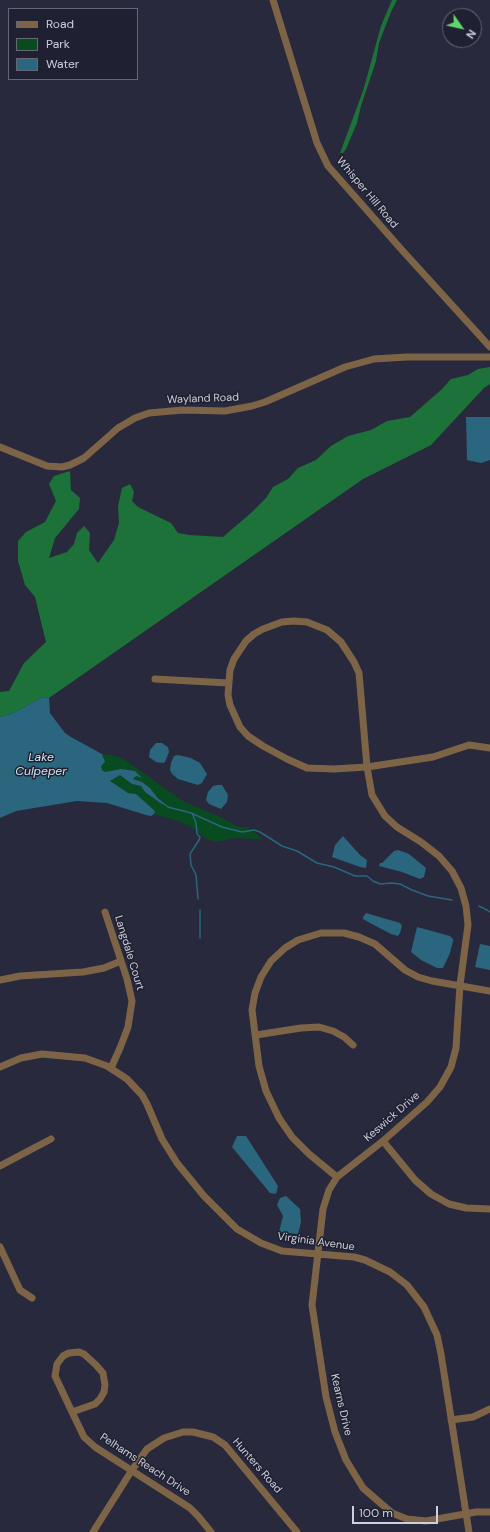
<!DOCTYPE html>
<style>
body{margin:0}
#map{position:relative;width:490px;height:1532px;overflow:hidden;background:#28293c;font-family:"DM Sans",sans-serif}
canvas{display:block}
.legend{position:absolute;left:8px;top:8px;width:130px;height:72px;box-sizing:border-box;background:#1f2031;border:1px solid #656676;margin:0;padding:5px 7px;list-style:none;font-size:12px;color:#cfd0dd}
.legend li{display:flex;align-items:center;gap:8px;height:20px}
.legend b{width:20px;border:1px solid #656676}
.north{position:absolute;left:442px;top:8px;width:40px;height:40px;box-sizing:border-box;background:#1f2031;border:1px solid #656676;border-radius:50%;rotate:124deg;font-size:11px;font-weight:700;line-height:16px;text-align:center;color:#cfd0dd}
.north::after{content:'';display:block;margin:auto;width:14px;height:18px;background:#5fd56b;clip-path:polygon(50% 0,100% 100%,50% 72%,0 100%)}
.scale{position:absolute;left:352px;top:1506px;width:86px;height:18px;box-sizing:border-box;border:2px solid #cfd0dd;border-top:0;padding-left:5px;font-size:12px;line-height:14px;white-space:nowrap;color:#cfd0dd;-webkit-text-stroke:3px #1f2031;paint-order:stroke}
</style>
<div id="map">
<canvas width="490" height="1532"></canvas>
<ul class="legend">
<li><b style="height:5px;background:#7e6447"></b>Road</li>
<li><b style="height:11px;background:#094b21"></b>Park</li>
<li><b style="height:11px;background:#2a667e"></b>Water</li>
</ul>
<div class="north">N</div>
<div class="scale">100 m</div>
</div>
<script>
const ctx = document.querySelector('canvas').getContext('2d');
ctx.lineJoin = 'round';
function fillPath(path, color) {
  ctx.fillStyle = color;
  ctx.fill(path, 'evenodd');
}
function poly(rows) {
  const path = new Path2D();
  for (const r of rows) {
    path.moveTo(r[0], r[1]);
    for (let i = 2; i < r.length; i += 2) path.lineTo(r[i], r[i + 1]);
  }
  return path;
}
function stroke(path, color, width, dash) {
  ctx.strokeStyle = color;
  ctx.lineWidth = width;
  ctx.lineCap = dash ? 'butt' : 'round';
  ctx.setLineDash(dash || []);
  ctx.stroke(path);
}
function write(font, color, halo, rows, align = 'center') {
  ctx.font = font + ' "DM Sans",sans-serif';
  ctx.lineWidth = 3;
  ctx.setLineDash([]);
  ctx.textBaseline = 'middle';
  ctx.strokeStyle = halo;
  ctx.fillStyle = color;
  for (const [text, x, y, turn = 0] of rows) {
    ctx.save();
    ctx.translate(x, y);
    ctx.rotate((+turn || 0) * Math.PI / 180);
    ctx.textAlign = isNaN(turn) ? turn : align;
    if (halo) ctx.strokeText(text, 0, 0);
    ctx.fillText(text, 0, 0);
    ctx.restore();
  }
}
fillPath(poly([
 [102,754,111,755,122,758,183,801,222,818,238,827,248,827,262,839,236,838,215,842,205,838,194,829,181,822,154,814,155,811,134,793,128,793,110,781,120,775,132,784,141,786,145,792,161,804,150,788,142,782,133,779,136,776,141,777,135,771,121,769,105,772,102,770,101,766,104,757]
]), '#094b21');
fillPath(poly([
 [392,0,397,0,391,12,379,43,376,61,361,106,357,123,346,149,343,153,340,153,363,91,381,26],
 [490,367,490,384,484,388,431,445,363,479,49,698,43,697,13,713,0,717,0,692,9,691,24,663,46,642,35,597,25,585,18,561,18,541,26,532,45,522,56,501,49,484,54,476,70,471,71,490,80,498,79,509,55,538,49,558,67,552,74,544,77,533,84,526,90,533,89,550,98,563,114,540,119,523,118,506,122,488,130,484,134,492,132,501,138,507,171,523,178,533,189,535,223,537,252,512,266,498,273,487,288,479,298,468,316,460,331,446,348,436,371,430,387,421,410,417,441,390,451,379,468,375,478,369]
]), '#1d7239');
fillPath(poly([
 [466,417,490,417,490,460,481,463,467,460],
 [43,697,49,698,50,713,65,733,71,737,102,754,105,762,101,766,102,770,105,772,121,769,135,771,142,778,136,776,133,779,142,782,150,788,163,805,145,792,141,786,132,784,120,775,110,781,128,793,136,794,155,811,154,814,151,816,146,815,107,803,77,801,16,811,0,818,0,717,13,713],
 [156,743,162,743,168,747,169,752,165,762,163,763,156,762,149,757,150,750],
 [178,755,191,758,200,763,207,774,202,783,198,785,178,779,172,774,170,770,171,763,174,756],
 [217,785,222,785,228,795,227,802,221,809,209,804,206,800,208,792,213,786],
 [343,836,360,855,367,860,366,868,360,867,332,857,335,845],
 [398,850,409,854,426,868,424,877,420,879,402,872,379,866,380,863,382,863,394,851],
 [366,913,400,923,402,926,400,933,398,936,391,934,370,923,363,919,363,917],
 [417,927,450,936,453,939,453,941,450,953,443,968,437,968,421,960,411,952],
 [480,944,490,946,490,970,475,967],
 [237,1136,246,1136,278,1186,276,1194,270,1193,232,1147],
 [286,1196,300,1209,301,1222,298,1234,279,1232,283,1216,277,1205,280,1198]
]), '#2a667e');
stroke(poly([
 [159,800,168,807,191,813,222,827,242,832,254,830,260,832,282,846,297,851,317,863,334,867,355,876,367,876,373,881,380,884,391,883,400,884,412,890,428,896,452,900],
 [192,813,196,823,197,834,200,837,199,840,190,854,191,865,196,875,198,899],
 [479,906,487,910,490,912],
 [200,910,200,938]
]), '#2a667e', 1.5);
stroke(poly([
 [273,0,317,143,328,166,401,249,490,347],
 [0,447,47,466,62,467,70,465,84,458,118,428,135,418,149,413,183,410,225,411,252,406,265,402,345,367,374,359,407,357,490,357],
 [294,621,307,622,327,630,341,642,354,662,359,673,367,767,334,769,307,768,287,759,263,746,248,736,240,727,230,705,228,695,230,670,234,659,246,641,254,634,263,629,282,622,294,621],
 [155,679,228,683],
 [490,748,469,745,433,757,367,767,372,795,385,816,397,827,421,842,439,856,452,871,461,888,466,906,468,925,460,985,456,1048,451,1067,440,1087,427,1102,383,1141,337,1177,329,1190,323,1209,312,1305,326,1397,335,1432,346,1460,363,1488,392,1513,407,1519,426,1521,476,1512,490,1512],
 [105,912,127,979,132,1001,128,1027,120,1048,111,1068],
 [0,980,20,976,83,972,104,968,121,961],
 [256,1035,301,1028,319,1027,333,1031,344,1037,353,1045],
 [0,1067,21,1058,42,1054,85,1058,107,1066,127,1079,142,1095,147,1104,162,1139,177,1163,204,1196,237,1229,261,1243,282,1251,354,1257,365,1260,390,1272,407,1285,424,1307,437,1335,441,1354,469,1532],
 [383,1141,415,1180,431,1194,449,1204,466,1208,490,1209],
 [0,1166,51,1139],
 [337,1177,309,1154,292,1137,279,1118,266,1091,259,1066,252,1010,255,993,261,977,271,961,285,948,298,940,321,933,344,933,359,937,375,944,405,970,418,977,432,981,490,991],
 [0,1247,20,1290,32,1298],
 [72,1412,95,1404,100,1399,104,1392,105,1385,103,1373,96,1365,84,1354,79,1352,69,1353,63,1356,57,1364,55,1376,72,1412,84,1437,95,1447,190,1508,198,1516,211,1532],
 [451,1420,473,1417,490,1409],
 [93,1532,132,1470,147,1449,164,1438,183,1432,193,1432,213,1437,225,1445,297,1532]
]), '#7e6447', 7);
write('11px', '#cfd0dd', '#1f2031', [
 ["Whisper Hill Road",367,193,50],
 ["Wayland Road",203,399,-2],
 ["Langdale Court",129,953,73],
 ["Keswick Drive",392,1117,-41],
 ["Virginia Avenue",316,1242,8],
 ["Kearns Drive",341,1405,77],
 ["Pelhams Reach Drive",145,1465,33],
 ["Hunters Road",257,1466,49]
]);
write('italic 12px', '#cfe7f2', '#1f2031', [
 ["Lake",41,758],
 ["Culpeper",41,772]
]);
</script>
